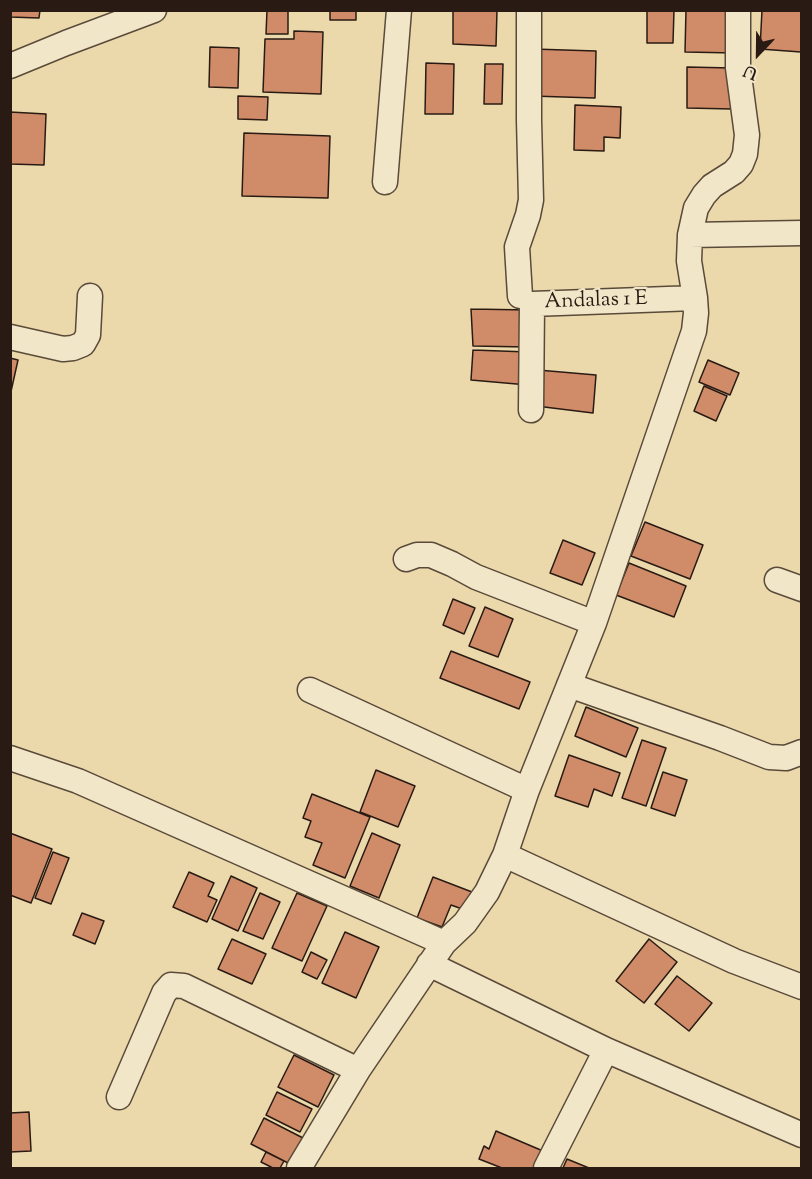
<!DOCTYPE html>
<style>
body{margin:0}
#map{position:relative;width:812px;height:1179px;overflow:hidden;background:#ebd9ac;font-family:"Sorts Mill Goudy",serif}
canvas{display:block}
.frame{position:absolute;inset:0;border:12px solid #291b13;pointer-events:none}
.north{position:absolute;left:728px;top:24px;width:60px;height:60px;-webkit-text-stroke:4px #f2e6c9;paint-order:stroke;rotate:202deg;font-size:16px;font-weight:700;line-height:24px;text-align:center;color:#291b13}
.north::after{content:'';display:block;margin:auto;width:21px;height:27px;background:#291b13;clip-path:polygon(50% 0,100% 100%,50% 72%,0 100%)}
</style>
<div id="map">
<canvas width="812" height="1179"></canvas>
<div class="frame"></div>
<div class="north">U</div>
</div>
<script>
const ctx = document.querySelector('canvas').getContext('2d');
ctx.lineJoin = 'round';
function fillPath(path, color) {
  ctx.fillStyle = color;
  ctx.fill(path, 'evenodd');
}
function poly(rows) {
  const path = new Path2D();
  for (const r of rows) {
    path.moveTo(r[0], r[1]);
    for (let i = 2; i < r.length; i += 2) path.lineTo(r[i], r[i + 1]);
  }
  return path;
}
function stroke(path, color, width, dash) {
  ctx.strokeStyle = color;
  ctx.lineWidth = width;
  ctx.lineCap = dash ? 'butt' : 'round';
  ctx.setLineDash(dash || []);
  ctx.stroke(path);
}
function write(font, color, halo, rows, align = 'center') {
  ctx.font = font + ' "Sorts Mill Goudy",serif';
  ctx.lineWidth = 4.5;
  ctx.setLineDash([]);
  ctx.textBaseline = 'middle';
  ctx.strokeStyle = halo;
  ctx.fillStyle = color;
  for (const [text, x, y, turn = 0] of rows) {
    ctx.save();
    ctx.translate(x, y);
    ctx.rotate((+turn || 0) * Math.PI / 180);
    ctx.textAlign = isNaN(turn) ? turn : align;
    if (halo) ctx.strokeText(text, 0, 0);
    ctx.fillText(text, 0, 0);
    ctx.restore();
  }
}
const building = poly([
 [10,10,40,10,39,18,10,17,10,10],
 [267,10,288,10,288,34,266,34,267,10],
 [330,10,356,10,356,20,330,20,330,10],
 [453,10,497,10,496,46,453,44,453,10],
 [647,10,674,10,673,43,647,43,647,10],
 [686,10,735,10,735,53,685,52,686,10],
 [762,10,802,10,801,52,760,49,762,10],
 [294,31,323,32,321,94,263,92,265,39,294,39,294,31],
 [210,47,239,48,238,88,209,87,210,47],
 [533,49,596,51,595,98,532,96,533,49],
 [426,63,454,64,453,114,425,114,426,63],
 [485,64,503,64,502,104,484,104,485,64],
 [687,67,732,68,732,109,687,108,687,67],
 [238,96,268,97,267,120,238,119,238,96],
 [575,105,621,107,620,138,604,137,604,151,574,150,575,105],
 [10,112,46,114,44,165,10,164,10,112],
 [244,133,330,136,328,198,242,196,244,133],
 [471,309,528,310,527,347,473,346,471,309],
 [473,350,528,352,528,385,471,380,473,350],
 [10,358,18,360,10,396,10,358],
 [708,360,739,373,730,395,699,382,708,360],
 [538,370,596,375,593,413,536,406,538,370],
 [704,386,727,396,716,421,694,411,704,386],
 [645,522,703,545,690,579,631,556,645,522],
 [563,540,595,553,582,585,550,573,563,540],
 [629,563,686,586,674,617,616,595,629,563],
 [453,599,475,608,464,634,443,625,453,599],
 [485,607,513,619,498,657,469,646,485,607],
 [451,651,530,682,519,709,440,678,451,651],
 [586,707,638,728,626,757,575,736,586,707],
 [642,740,666,748,646,806,622,798,642,740],
 [569,755,620,773,612,796,594,789,588,807,555,796,569,755],
 [376,770,415,786,398,827,360,812,376,770],
 [663,772,687,780,675,816,651,808,663,772],
 [312,794,370,817,345,878,313,865,322,843,305,837,311,821,303,818,312,794],
 [10,833,52,849,31,903,10,895,10,833],
 [372,833,400,845,379,898,350,886,372,833],
 [53,852,69,858,51,904,35,898,53,852],
 [189,872,214,883,208,896,217,900,207,922,173,907,189,872],
 [231,876,257,888,238,931,212,919,231,876],
 [433,877,472,892,465,910,451,905,442,927,417,918,433,877],
 [260,893,280,902,263,939,243,931,260,893],
 [297,893,327,906,302,961,272,948,297,893],
 [82,913,104,921,95,944,73,935,82,913],
 [345,932,379,947,356,998,322,983,345,932],
 [232,939,266,954,252,984,218,969,232,939],
 [649,939,677,962,644,1003,616,981,649,939],
 [311,952,327,960,317,979,302,972,311,952],
 [677,976,712,1003,689,1031,655,1004,677,976],
 [294,1055,334,1075,318,1107,278,1087,294,1055],
 [277,1092,312,1109,300,1132,266,1115,277,1092],
 [29,1112,31,1151,10,1152,10,1113,29,1112],
 [264,1118,303,1138,290,1164,251,1144,264,1118],
 [496,1131,543,1151,536,1168,502,1168,479,1159,484,1146,489,1149,496,1131],
 [266,1152,284,1161,280,1168,273,1168,261,1162,266,1152],
 [567,1159,589,1168,563,1168,567,1159]
]);
fillPath(building, '#d08c69');
stroke(building, '#291b13', 1.5);
const minor = poly([
 [10,66,66,43,154,10],
 [385,182,399,10],
 [690,235,802,233],
 [520,296,517,247,528,215,531,200,529,120,529,10],
 [10,337,63,349,73,348,83,344,88,335,90,296],
 [531,410,532,304,695,298],
 [406,559,417,555,431,555,452,564,476,577,594,623],
 [777,580,802,589],
 [569,685,720,738,769,757,786,758,802,752],
 [310,690,527,790],
 [10,758,78,781,444,943,358,1070,299,1168],
 [505,855,734,961,802,987],
 [444,943,465,923,487,892,505,855,527,790,594,623,694,331,696,313,695,298,689,261,690,235,696,208,704,195,712,186,734,172,741,164,745,154,747,135,738,68,738,10],
 [429,964,606,1050,802,1135],
 [119,1097,164,993,171,985,184,986,358,1070],
 [546,1168,606,1050]
]);
stroke(minor, '#5a4a39', 27);
stroke(minor, '#f2e6c9', 24);
write('21px', '#291b13', '#f2e6c9', [
 ["Andalas 1 E",596,302,-2]
]);
</script>
